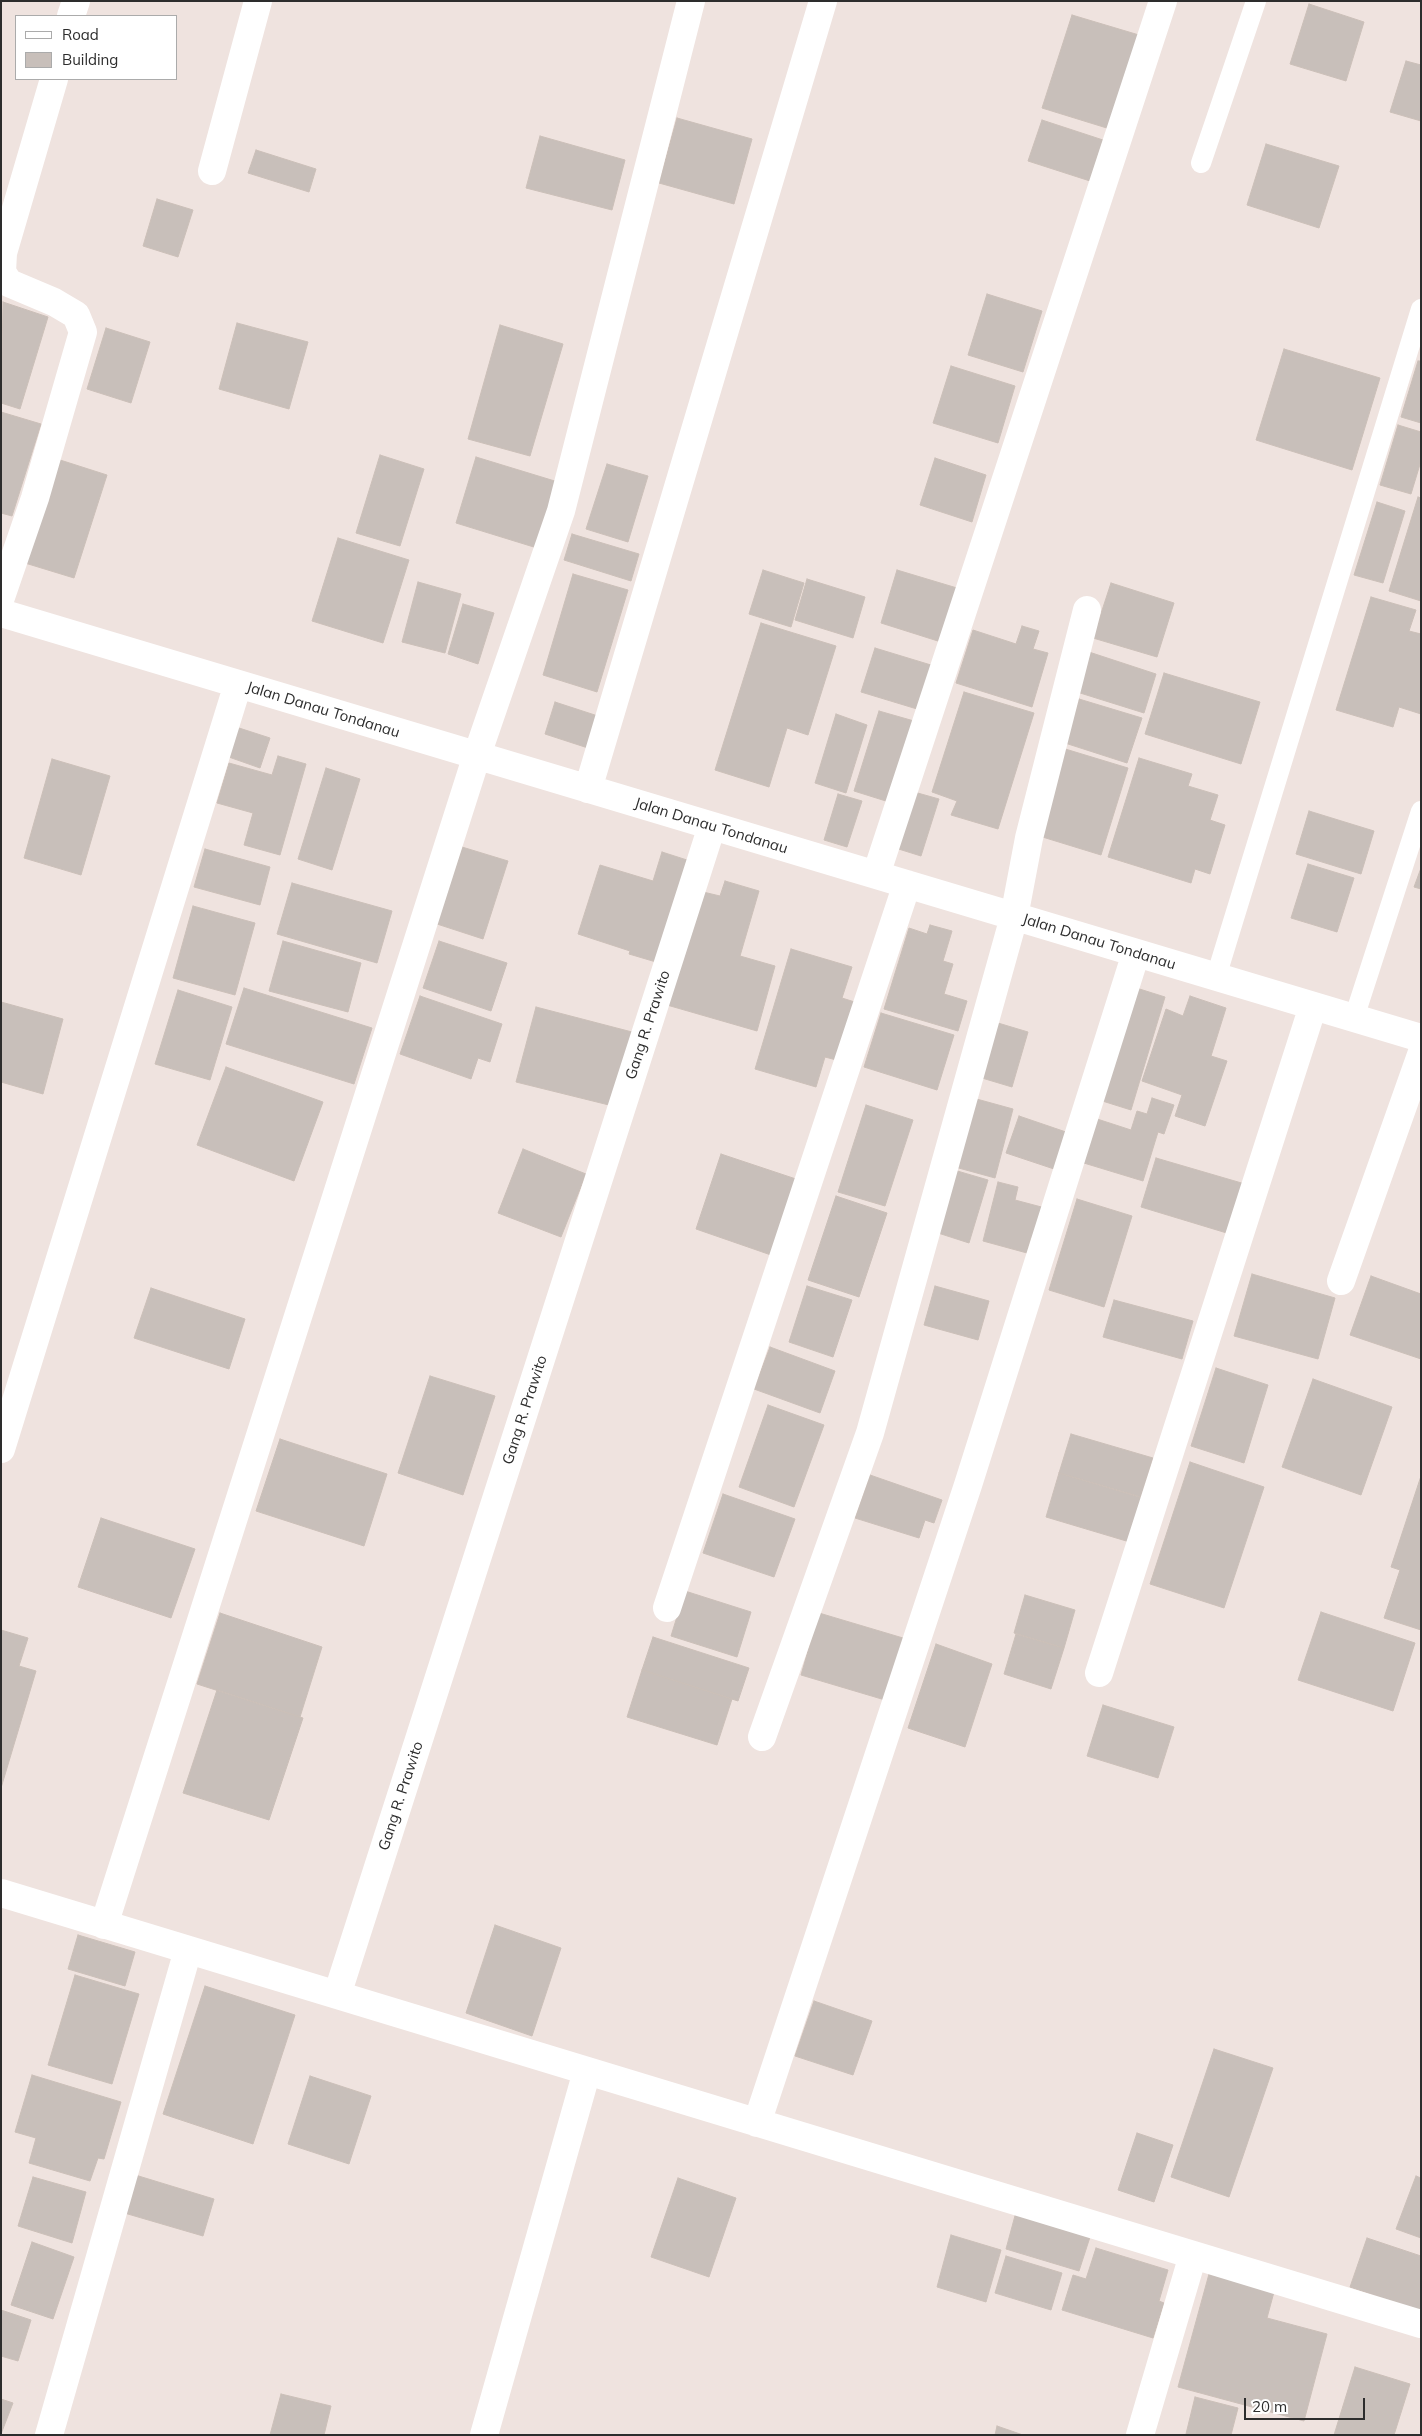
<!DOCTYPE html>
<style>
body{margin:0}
#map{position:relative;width:1422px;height:2436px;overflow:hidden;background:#efe3df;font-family:Mulish,sans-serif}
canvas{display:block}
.frame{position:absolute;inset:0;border:2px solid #2d2d2d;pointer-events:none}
.legend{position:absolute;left:15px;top:15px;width:162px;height:65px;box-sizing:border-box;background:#fff;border:1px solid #ababab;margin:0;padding:6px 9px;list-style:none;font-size:15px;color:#2d2d2d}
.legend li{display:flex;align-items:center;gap:10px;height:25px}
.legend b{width:25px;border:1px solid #ababab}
.scale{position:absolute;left:1244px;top:2398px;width:121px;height:22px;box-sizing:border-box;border:2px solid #2d2d2d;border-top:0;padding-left:6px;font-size:15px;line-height:18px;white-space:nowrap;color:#2d2d2d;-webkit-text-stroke:4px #fff;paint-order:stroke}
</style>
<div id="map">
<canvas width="1422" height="2436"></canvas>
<div class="frame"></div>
<ul class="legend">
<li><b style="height:6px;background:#fff"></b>Road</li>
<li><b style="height:14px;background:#c8bfba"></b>Building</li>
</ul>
<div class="scale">20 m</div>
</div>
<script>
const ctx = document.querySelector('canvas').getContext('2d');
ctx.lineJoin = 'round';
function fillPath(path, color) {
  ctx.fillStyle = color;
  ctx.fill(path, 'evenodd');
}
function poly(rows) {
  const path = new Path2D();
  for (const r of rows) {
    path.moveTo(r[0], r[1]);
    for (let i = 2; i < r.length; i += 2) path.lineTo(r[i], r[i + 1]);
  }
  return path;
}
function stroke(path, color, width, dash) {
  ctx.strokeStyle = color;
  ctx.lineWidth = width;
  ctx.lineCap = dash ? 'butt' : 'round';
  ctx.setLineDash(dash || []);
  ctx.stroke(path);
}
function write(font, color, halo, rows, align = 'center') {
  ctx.font = font + ' Mulish,sans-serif';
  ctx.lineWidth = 4.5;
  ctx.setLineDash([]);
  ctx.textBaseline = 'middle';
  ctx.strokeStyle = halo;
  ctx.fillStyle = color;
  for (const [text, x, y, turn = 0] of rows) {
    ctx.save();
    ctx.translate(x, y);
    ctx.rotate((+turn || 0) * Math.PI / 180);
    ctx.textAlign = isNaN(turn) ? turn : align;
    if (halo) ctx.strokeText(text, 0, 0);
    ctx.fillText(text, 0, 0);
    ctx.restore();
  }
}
const building = poly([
 [1309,4,1364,22,1346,81,1290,64,1309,4],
 [1072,15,1139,35,1110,129,1042,108,1072,15],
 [1406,61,1421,65,1421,121,1390,112,1406,61],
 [677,118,752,139,734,204,659,183,677,118],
 [1042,120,1103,140,1090,181,1028,161,1042,120],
 [540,136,625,160,612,210,526,188,540,136],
 [1266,144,1339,166,1319,228,1247,205,1266,144],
 [256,150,316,169,309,192,248,173,256,150],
 [157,199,193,210,178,257,143,246,157,199],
 [987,294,1042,311,1023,372,968,355,987,294],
 [3,302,48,317,20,409,1,403,3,302],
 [237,323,308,342,289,409,219,389,237,323],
 [500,325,563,344,530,456,468,439,500,325],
 [106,328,150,342,131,403,87,389,106,328],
 [1284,349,1380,378,1352,470,1256,440,1284,349],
 [1418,361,1421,361,1421,423,1401,417,1418,361],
 [951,366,1015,386,998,443,933,423,951,366],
 [1,412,41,424,12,516,1,513,1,412],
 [1398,425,1421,432,1421,461,1411,494,1380,485,1398,425],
 [380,455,424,469,400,546,356,533,380,455],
 [476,457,558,482,537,548,456,523,476,457],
 [935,458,986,475,972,522,920,505,935,458],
 [57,459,107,475,74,578,25,563,57,459],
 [607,464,648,476,628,542,586,529,607,464],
 [1418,497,1421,498,1421,601,1389,591,1418,497],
 [1377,502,1405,511,1383,583,1354,575,1377,502],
 [572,534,639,554,631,581,564,560,572,534],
 [338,538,409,560,383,643,312,621,338,538],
 [763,570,804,583,791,627,749,614,763,570],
 [897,570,957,588,941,642,881,623,897,570],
 [573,574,628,590,597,692,543,675,573,574],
 [807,579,865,597,853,638,795,620,807,579],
 [418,582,461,594,445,653,402,642,418,582],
 [1111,583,1174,603,1157,657,1093,638,1111,583],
 [1371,597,1416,610,1409,631,1421,634,1421,714,1399,707,1393,727,1336,710,1371,597],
 [463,604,494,613,478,664,448,654,463,604],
 [761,623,836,646,808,735,787,728,769,787,715,770,761,623],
 [1022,626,1039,631,1033,649,1048,653,1032,707,956,683,973,630,1016,644,1022,626],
 [875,648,931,665,917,709,861,692,875,648],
 [1089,652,1156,674,1144,713,1077,692,1089,652],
 [1164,673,1260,702,1241,764,1145,734,1164,673],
 [964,692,1034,713,998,829,951,815,957,801,932,792,964,692],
 [1079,699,1142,718,1127,763,1065,743,1079,699],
 [555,702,601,717,591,749,545,734,555,702],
 [879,711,914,721,889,802,854,791,879,711],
 [836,714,867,725,846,793,815,783,836,714],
 [236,727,270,738,260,768,226,756,236,727],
 [1062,748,1128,768,1101,855,1036,835,1062,748],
 [278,756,306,764,280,855,244,845,253,813,217,803,229,763,272,775,278,756],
 [1139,758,1192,774,1188,786,1218,795,1210,820,1225,825,1210,874,1195,869,1191,883,1108,857,1139,758],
 [52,759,110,776,81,875,24,858,52,759],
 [326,768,360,779,332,870,298,859,326,768],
 [907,790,939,799,921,856,889,846,907,790],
 [838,794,862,801,847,847,824,840,838,794],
 [1309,811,1374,831,1361,874,1296,854,1309,811],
 [462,847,508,861,483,939,437,924,462,847],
 [205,849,270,867,260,905,194,887,205,849],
 [662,852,687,860,656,962,629,954,630,951,578,934,600,865,653,881,662,852],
 [1308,864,1354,878,1337,932,1291,918,1308,864],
 [1421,868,1421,889,1414,887,1421,868],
 [725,881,759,891,740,956,775,966,757,1031,667,1005,699,891,720,896,725,881],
 [292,883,392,911,377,963,277,934,292,883],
 [193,906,255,923,235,995,173,978,193,906],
 [930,925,952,931,943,961,953,964,944,994,967,1001,958,1031,884,1009,909,928,927,934,930,925],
 [283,941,361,963,348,1012,269,991,283,941],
 [439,941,507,963,491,1011,423,988,439,941],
 [791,949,852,967,842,998,861,1004,844,1062,825,1057,816,1087,755,1069,791,949],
 [1130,986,1165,997,1131,1110,1096,1099,1130,986],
 [244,988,372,1028,354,1084,226,1044,244,988],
 [178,990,232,1007,210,1080,155,1064,178,990],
 [420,996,502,1024,490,1062,478,1058,471,1079,400,1054,420,996],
 [1190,996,1226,1008,1211,1056,1227,1061,1205,1126,1175,1116,1182,1095,1142,1081,1166,1009,1183,1016,1190,996],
 [1,1002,63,1019,43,1094,1,1082,1,1002],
 [536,1007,632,1032,613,1106,516,1082,536,1007],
 [881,1013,954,1035,937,1090,864,1067,881,1013],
 [998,1023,1028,1032,1012,1087,982,1078,998,1023],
 [226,1067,323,1102,294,1181,197,1145,226,1067],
 [973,1098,1013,1109,995,1178,955,1167,973,1098],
 [1152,1098,1174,1105,1164,1134,1158,1132,1143,1181,1074,1160,1088,1116,1131,1130,1137,1111,1147,1114,1152,1098],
 [866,1105,913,1120,885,1206,838,1192,866,1105],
 [1019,1116,1066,1132,1054,1169,1006,1153,1019,1116],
 [523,1149,586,1174,561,1237,498,1213,523,1149],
 [721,1154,796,1179,771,1255,696,1229,721,1154],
 [1156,1158,1245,1184,1230,1234,1141,1207,1156,1158],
 [954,1170,988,1180,969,1243,935,1232,954,1170],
 [998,1182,1018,1187,1015,1200,1049,1209,1041,1240,1031,1238,1027,1253,983,1241,998,1182],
 [836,1196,887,1213,859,1297,808,1280,836,1196],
 [1077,1199,1132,1216,1104,1307,1049,1290,1077,1199],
 [1252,1274,1335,1298,1318,1359,1234,1336,1252,1274],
 [1371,1276,1421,1294,1421,1359,1350,1335,1371,1276],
 [807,1286,852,1300,833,1357,789,1342,807,1286],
 [935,1286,989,1301,978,1340,924,1325,935,1286],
 [151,1288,245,1319,229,1369,134,1338,151,1288],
 [1114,1300,1193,1321,1182,1359,1103,1337,1114,1300],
 [770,1347,835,1371,820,1413,754,1389,770,1347],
 [1216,1368,1268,1385,1244,1463,1191,1446,1216,1368],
 [430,1376,495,1396,463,1495,398,1473,430,1376],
 [1313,1379,1392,1407,1361,1495,1282,1467,1313,1379],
 [768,1405,824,1425,794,1507,739,1487,768,1405],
 [1071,1434,1153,1458,1141,1497,1059,1473,1071,1434],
 [280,1439,387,1474,364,1546,256,1511,280,1439],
 [1190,1462,1264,1487,1224,1608,1150,1584,1190,1462],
 [1059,1473,1146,1499,1133,1543,1046,1517,1059,1473],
 [870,1475,942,1500,934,1523,925,1520,919,1538,855,1518,870,1475],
 [1421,1476,1421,1630,1384,1618,1400,1570,1391,1567,1421,1476],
 [723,1494,795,1519,774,1577,703,1553,723,1494],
 [101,1518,195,1549,171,1618,78,1587,101,1518],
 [685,1591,751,1612,737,1657,671,1636,685,1591],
 [1025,1595,1075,1610,1064,1648,1014,1633,1025,1595],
 [1321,1612,1415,1643,1393,1711,1298,1680,1321,1612],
 [220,1613,322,1647,300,1717,197,1684,220,1613],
 [819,1613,903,1638,885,1700,801,1675,819,1613],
 [1,1630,28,1638,19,1666,36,1671,1,1788,1,1630],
 [1016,1634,1064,1648,1051,1689,1004,1674,1016,1634],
 [653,1637,749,1668,738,1701,642,1670,653,1637],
 [936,1644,992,1664,965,1747,908,1728,936,1644],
 [642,1670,732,1699,717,1745,627,1717,642,1670],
 [217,1690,303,1718,269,1820,183,1793,217,1690],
 [1103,1705,1174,1727,1158,1778,1087,1756,1103,1705],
 [495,1925,561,1948,532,2036,466,2013,495,1925],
 [78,1935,135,1952,125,1986,68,1969,78,1935],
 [75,1975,139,1994,112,2084,48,2065,75,1975],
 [205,1986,295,2015,253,2144,163,2114,205,1986],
 [814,2001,872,2021,853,2075,795,2056,814,2001],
 [1214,2049,1273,2068,1229,2197,1171,2177,1214,2049],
 [32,2075,121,2102,104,2159,98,2158,90,2181,29,2163,36,2138,15,2132,32,2075],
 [310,2076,371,2096,349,2164,288,2144,310,2076],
 [1137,2133,1173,2145,1154,2202,1118,2190,1137,2133],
 [132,2174,214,2199,203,2236,121,2212,132,2174],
 [1416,2176,1421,2178,1421,2238,1396,2229,1416,2176],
 [33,2177,86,2192,72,2243,18,2226,33,2177],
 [678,2178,736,2198,709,2277,651,2257,678,2178],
 [1016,2212,1091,2234,1079,2271,1006,2249,1016,2212],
 [951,2235,1001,2250,986,2302,937,2287,951,2235],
 [1367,2238,1421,2256,1421,2311,1350,2287,1367,2238],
 [32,2242,74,2257,53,2319,11,2305,32,2242],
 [1096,2248,1168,2270,1159,2301,1164,2303,1153,2338,1062,2310,1073,2275,1086,2279,1096,2248],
 [1006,2256,1062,2273,1051,2310,995,2293,1006,2256],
 [1209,2274,1274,2292,1267,2318,1327,2334,1304,2421,1178,2387,1209,2274],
 [1,2310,31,2320,18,2361,1,2356,1,2310],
 [1355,2367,1410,2384,1394,2435,1334,2435,1355,2367],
 [281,2394,331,2406,324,2435,270,2435,281,2394],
 [1195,2397,1238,2408,1231,2435,1186,2434,1195,2397],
 [1,2399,13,2403,1,2434,1,2399],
 [997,2426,1023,2435,995,2435,997,2426]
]);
fillPath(building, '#c8bfba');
stroke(building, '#cbbfb8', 1);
stroke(poly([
 [1201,163,1256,1],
 [1216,977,1421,309],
 [1354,1018,1421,811]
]), '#fff', 20);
stroke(poly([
 [71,16,76,1],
 [212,171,258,1],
 [1,597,35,498,83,332,76,315,54,302,9,283,2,272,3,253,54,79],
 [1,613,1421,1038],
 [588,789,823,1],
 [876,875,1163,1],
 [1341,1281,1421,1055],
 [1,1449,238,684],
 [667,1608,907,884],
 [1099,1673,1313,1006],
 [762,1737,870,1433,1014,917,1029,838,1087,610],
 [1,1893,1421,2324],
 [104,1925,477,755,561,511,691,1],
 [337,1995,712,826],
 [757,2123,968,1485,1136,953],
 [49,2435,188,1950],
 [484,2435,587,2071],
 [1140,2435,1193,2255]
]), '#fff', 28);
write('15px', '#2d2d2d', '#fff', [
 ["Jalan Danau Tondanau",323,710,17],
 ["Jalan Danau Tondanau",711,826,17],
 ["Jalan Danau Tondanau",1099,942,17],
 ["Gang R. Prawito",648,1025,-72],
 ["Gang R. Prawito",525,1410,-72],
 ["Gang R. Prawito",401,1796,-72]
]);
</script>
